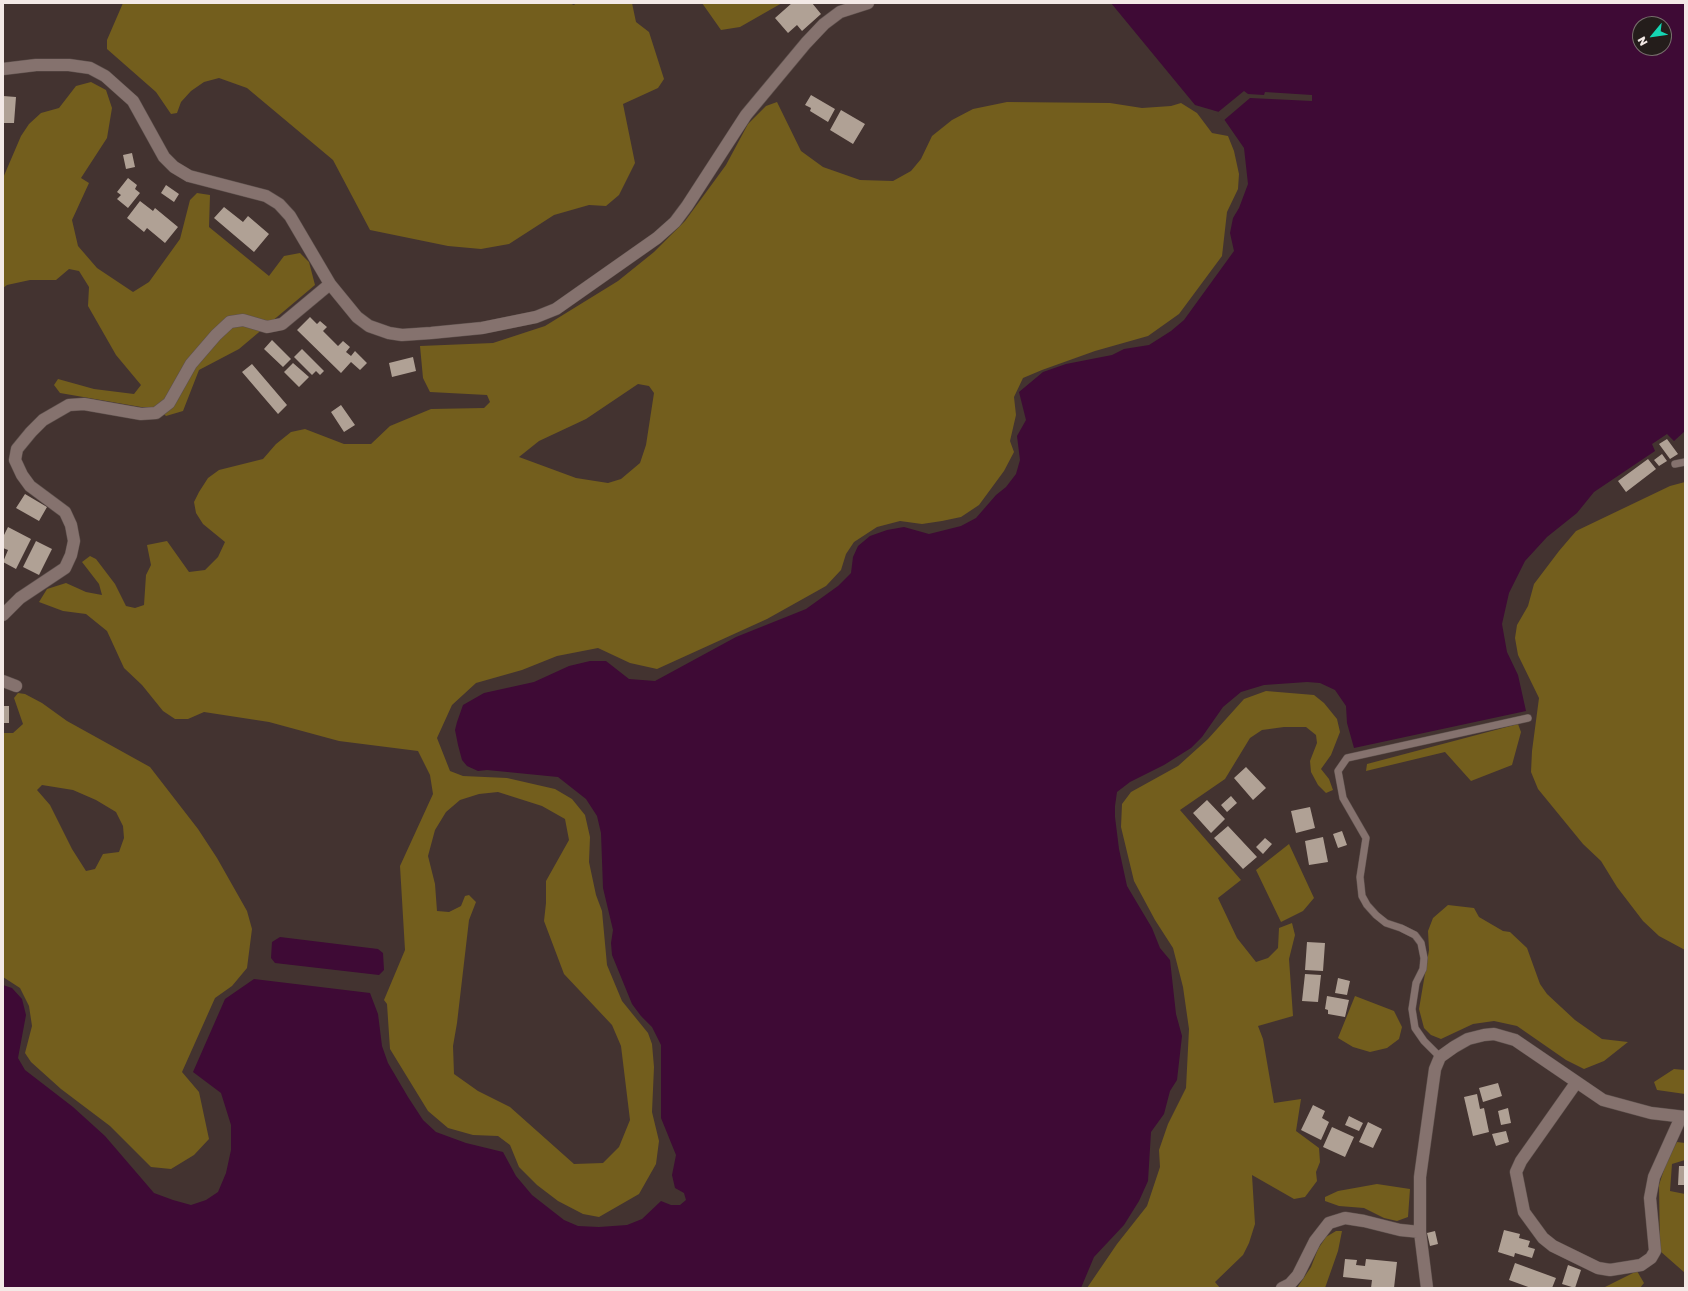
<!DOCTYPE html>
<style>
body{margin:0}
#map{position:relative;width:1688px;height:1291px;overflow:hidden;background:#433330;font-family:"Golos Text",sans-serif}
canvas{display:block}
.frame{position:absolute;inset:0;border:4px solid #f3e9e6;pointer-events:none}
.north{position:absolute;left:1632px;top:16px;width:40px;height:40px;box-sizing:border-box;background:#241d1b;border:1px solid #776f6c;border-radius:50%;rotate:241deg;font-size:11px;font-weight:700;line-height:16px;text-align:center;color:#f3e9e6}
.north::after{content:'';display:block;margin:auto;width:14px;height:18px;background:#15d5b3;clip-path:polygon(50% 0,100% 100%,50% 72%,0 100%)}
</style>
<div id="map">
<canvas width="1688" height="1291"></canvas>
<div class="frame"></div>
<div class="north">N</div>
</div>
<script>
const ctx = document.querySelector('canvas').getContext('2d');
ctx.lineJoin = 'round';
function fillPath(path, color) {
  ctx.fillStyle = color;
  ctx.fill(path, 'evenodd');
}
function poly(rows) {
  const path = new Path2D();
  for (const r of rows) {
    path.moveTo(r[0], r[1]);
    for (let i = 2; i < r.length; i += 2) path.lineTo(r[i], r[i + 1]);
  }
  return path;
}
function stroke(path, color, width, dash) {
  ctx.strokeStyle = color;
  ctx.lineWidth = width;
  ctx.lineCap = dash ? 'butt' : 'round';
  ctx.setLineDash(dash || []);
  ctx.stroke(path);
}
fillPath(poly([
 [123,3,569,3,574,5,576,3,632,3,636,22,649,32,664,79,658,88,623,104,635,163,619,195,606,206,589,205,554,215,509,244,481,249,448,246,370,230,333,160,247,88,219,78,204,82,191,91,181,102,177,113,171,114,156,92,107,49,107,40],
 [702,3,782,3,740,27,721,30],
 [91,82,106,90,112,108,107,138,81,178,89,183,72,220,78,246,97,268,133,292,149,282,180,239,190,200,197,193,210,195,209,227,269,276,284,256,300,253,309,262,315,285,239,349,199,370,183,411,166,416,157,407,141,407,60,393,54,385,58,379,94,389,134,394,141,385,116,355,88,306,89,287,79,271,69,269,56,280,30,280,7,285,3,288,3,178,21,136,29,124,41,113,59,108,76,86],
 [777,102,801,151,823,167,860,180,893,181,911,171,921,159,932,136,952,120,973,109,1007,102,1110,103,1142,108,1171,106,1181,103,1197,113,1212,133,1228,136,1234,151,1239,174,1238,189,1227,212,1222,256,1179,314,1148,336,1095,351,1042,370,1023,378,1014,397,1016,415,1010,441,1014,452,1004,471,979,505,961,517,942,521,922,524,900,521,877,527,854,542,846,554,841,570,826,586,767,619,657,669,630,663,598,648,557,656,522,670,476,683,452,705,437,738,450,771,463,776,507,778,555,789,572,799,585,815,590,837,589,862,596,895,602,911,607,965,622,1001,648,1033,652,1044,654,1067,652,1112,659,1141,656,1164,639,1194,599,1217,583,1214,558,1201,537,1185,519,1167,510,1145,498,1136,473,1135,448,1128,428,1111,390,1049,387,1004,384,1000,405,950,400,866,433,794,430,775,418,751,339,741,269,722,204,712,188,719,175,719,163,711,142,685,124,668,107,631,86,614,63,611,39,602,47,589,66,583,86,592,102,595,99,584,82,562,90,556,96,559,115,584,126,606,135,608,144,605,146,575,151,565,147,545,167,541,189,572,205,570,218,557,225,542,203,524,196,513,194,502,199,492,208,478,219,470,263,459,276,444,291,432,305,429,344,444,371,444,390,426,431,409,484,408,490,402,487,395,430,392,423,378,420,346,493,343,545,326,618,281,654,252,685,221,726,165,748,124,766,106],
 [638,384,649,386,654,393,646,445,640,463,621,479,608,483,576,478,519,457,539,441,586,419],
 [498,792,542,806,565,819,569,840,546,881,546,903,544,921,564,974,612,1025,621,1046,630,1120,619,1147,603,1163,574,1164,510,1107,478,1091,454,1074,453,1046,457,1023,469,920,476,902,469,895,465,896,461,906,449,912,437,911,435,884,428,856,435,830,446,812,460,800,479,794],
 [1685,482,1685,950,1659,936,1643,921,1617,887,1601,861,1583,844,1538,789,1531,772,1532,751,1539,698,1518,655,1515,638,1517,625,1528,606,1534,584,1559,551,1576,531,1670,486],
 [1266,691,1314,695,1324,703,1337,719,1340,732,1331,755,1321,769,1329,779,1333,790,1326,793,1318,785,1311,772,1310,761,1317,743,1316,735,1306,727,1284,727,1262,730,1250,738,1225,779,1180,810,1241,880,1218,898,1237,938,1256,962,1268,958,1278,948,1279,928,1292,923,1295,935,1289,959,1293,1016,1258,1026,1263,1039,1274,1103,1301,1099,1296,1131,1319,1148,1320,1162,1316,1172,1317,1181,1305,1197,1294,1199,1252,1175,1255,1224,1249,1243,1243,1255,1215,1282,1220,1288,1087,1288,1117,1244,1147,1206,1160,1167,1159,1150,1168,1124,1186,1088,1189,1029,1183,987,1173,948,1155,920,1134,881,1121,827,1122,804,1131,792,1178,766,1208,739,1244,699],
 [18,693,25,694,42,703,67,721,150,767,198,829,217,858,247,911,252,929,247,968,232,986,215,998,182,1072,199,1092,209,1139,194,1155,171,1169,151,1167,110,1126,61,1089,31,1062,25,1053,32,1026,29,1006,20,988,3,977,3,733,13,733,23,724,14,698],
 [42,785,73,790,96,800,116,812,123,826,124,838,119,852,103,854,95,869,86,871,72,849,50,805,37,790],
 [1518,724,1521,732,1512,765,1471,781,1445,752,1366,771,1367,764],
 [1289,844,1314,898,1303,911,1281,922,1256,870],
 [1448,905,1474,908,1479,917,1503,931,1510,932,1527,948,1540,984,1547,994,1575,1020,1602,1039,1628,1042,1604,1061,1584,1069,1566,1060,1517,1026,1494,1021,1473,1024,1441,1039,1431,1035,1424,1028,1419,1009,1429,950,1428,931,1433,918],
 [1355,996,1394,1011,1402,1027,1399,1039,1387,1048,1370,1052,1353,1047,1338,1038],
 [1674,1069,1685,1070,1685,1094,1657,1090,1654,1082],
 [1677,1142,1685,1143,1685,1160,1672,1164,1670,1191,1685,1194,1685,1273,1660,1251,1659,1185,1667,1160],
 [1377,1184,1410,1189,1408,1217,1397,1221,1384,1218,1364,1208,1339,1206,1325,1201,1325,1197,1338,1191],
 [1336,1231,1342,1231,1338,1251,1325,1288,1297,1288,1311,1267,1318,1249,1326,1237],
 [1637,1271,1644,1283,1640,1288,1603,1288]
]), '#735e1d');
fillPath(poly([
 [1111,3,1685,3,1685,431,1674,441,1667,434,1652,444,1655,451,1594,492,1577,513,1547,537,1525,561,1509,593,1502,624,1507,652,1518,675,1526,711,1354,748,1347,723,1346,706,1335,690,1320,683,1307,682,1264,685,1241,692,1223,707,1202,737,1191,748,1164,765,1130,782,1117,792,1115,806,1115,817,1119,849,1127,886,1152,928,1160,948,1170,960,1176,1014,1182,1036,1177,1080,1170,1091,1164,1114,1151,1132,1148,1181,1139,1201,1124,1225,1094,1257,1081,1288,3,1288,3,985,12,988,22,999,26,1015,18,1058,25,1070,73,1107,105,1136,154,1193,173,1200,191,1205,206,1200,218,1192,226,1173,231,1150,231,1125,221,1093,193,1072,225,999,254,979,370,993,378,1014,382,1046,388,1063,408,1097,423,1120,436,1132,466,1143,503,1152,516,1176,532,1195,564,1220,578,1226,599,1227,627,1225,642,1219,661,1201,671,1205,680,1205,686,1200,684,1193,675,1188,672,1175,676,1155,661,1118,661,1045,652,1027,641,1016,632,1004,612,955,611,943,613,930,603,888,601,833,597,816,586,799,558,777,487,770,478,771,467,766,462,760,458,745,455,730,457,722,463,705,484,693,534,682,569,666,590,661,606,661,629,679,655,681,736,637,806,609,838,586,851,573,853,557,858,546,870,536,887,530,904,527,929,534,961,526,976,518,996,495,1006,487,1016,474,1020,460,1017,436,1026,420,1019,392,1043,372,1066,364,1112,355,1124,349,1149,345,1171,331,1184,320,1234,251,1230,233,1233,218,1239,208,1248,184,1244,148,1219,112,1195,105],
 [1640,24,1664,24,1664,48,1640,48],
 [280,937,378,949,383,953,384,970,379,975,275,963,271,958,272,942]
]), '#3e0a35');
fillPath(poly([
 [1244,91,1248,94,1264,95,1265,92,1312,95,1312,101,1250,98,1223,121,1217,113]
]), '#433330');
fillPath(poly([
 [792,3,812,3,821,14,802,31,797,25,788,33,775,18],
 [811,95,835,109,828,122,810,111,811,108,805,105],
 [3,96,16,97,14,123,3,123],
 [841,110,865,124,853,144,830,130],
 [132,153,135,167,126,169,123,155],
 [128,178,137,185,135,189,140,193,128,208,117,199,121,195,117,192],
 [166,185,179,194,174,202,161,193],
 [140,201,153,211,155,208,178,227,165,243,147,228,144,232,127,218],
 [224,207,243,222,248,216,269,234,254,252,214,218],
 [310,317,317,324,320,321,327,327,323,331,338,346,343,341,350,347,346,352,351,356,355,351,367,363,360,370,351,362,341,373,297,330],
 [272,340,291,359,283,367,264,349],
 [302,349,324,371,320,375,316,371,312,375,294,357],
 [413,357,416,371,392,377,389,363],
 [293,363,309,377,299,387,284,372],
 [252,364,287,405,278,414,242,372],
 [341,405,355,425,344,432,331,412],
 [1667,439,1678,454,1670,459,1659,444],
 [1662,454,1667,461,1659,466,1654,460],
 [1648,459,1656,469,1626,492,1618,481],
 [25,494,47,507,39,521,16,508],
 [8,527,31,539,16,569,3,562,8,550,3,548,3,537],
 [36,541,52,549,39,575,23,567],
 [3,706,9,706,9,723,3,723],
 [1246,767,1266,788,1253,800,1234,778],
 [1231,796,1237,803,1227,812,1221,805],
 [1207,800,1225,819,1211,833,1193,813],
 [1310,807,1315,828,1296,833,1291,811],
 [1228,826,1257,857,1243,869,1214,838],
 [1342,831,1347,845,1338,848,1333,834],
 [1323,837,1328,862,1309,865,1305,841],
 [1265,838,1272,844,1263,854,1256,847],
 [1307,942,1325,943,1323,971,1305,970],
 [1305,974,1321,975,1318,1002,1302,1001],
 [1338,978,1350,981,1347,995,1335,993],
 [1327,996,1349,1000,1345,1017,1328,1014,1328,1010,1325,1009],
 [1498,1083,1502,1096,1483,1102,1479,1088],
 [1477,1094,1480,1109,1484,1108,1489,1132,1473,1136,1464,1097],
 [1313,1105,1325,1111,1322,1118,1329,1122,1321,1140,1301,1130],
 [1508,1108,1511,1123,1501,1125,1498,1111],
 [1349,1116,1363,1123,1359,1131,1345,1125],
 [1368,1122,1382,1129,1373,1148,1359,1142],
 [1332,1127,1354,1137,1345,1157,1323,1147],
 [1506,1131,1509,1142,1496,1146,1492,1134],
 [1679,1166,1685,1166,1685,1185,1678,1185],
 [1504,1230,1520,1234,1519,1238,1530,1241,1528,1247,1535,1249,1532,1258,1515,1253,1514,1257,1498,1252],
 [1435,1231,1438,1244,1430,1246,1427,1233],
 [1345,1259,1357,1260,1356,1265,1365,1266,1366,1259,1397,1262,1394,1288,1371,1288,1372,1280,1343,1277],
 [1515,1263,1556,1278,1552,1288,1531,1288,1509,1280],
 [1568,1265,1581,1270,1575,1288,1562,1284]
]), '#b0a195');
const service = poly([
 [1675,464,1685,462],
 [1440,1057,1424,1041,1415,1028,1412,1009,1416,983,1423,969,1424,958,1421,943,1415,935,1401,928,1386,923,1376,915,1367,905,1362,896,1360,877,1366,838,1343,798,1338,771,1347,758,1528,718]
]);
const minor = poly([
 [3,69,36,65,69,65,90,68,105,76,133,101,164,157,174,167,189,176,266,196,279,204,290,216,330,284,357,317,369,326,389,333,402,335,431,333,482,328,536,317,556,309,657,238,675,222,687,206,746,115,806,43,824,24,840,12,868,3],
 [3,615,20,598,65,568,71,555,74,541,71,525,65,512,30,486,22,475,15,460,17,449,31,432,43,420,69,405,84,404,141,414,156,413,169,403,191,364,216,335,230,322,243,320,267,327,282,324,330,284],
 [3,681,16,686],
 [1576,1083,1521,1161,1516,1172,1524,1212,1543,1238,1553,1246,1598,1268,1610,1270,1641,1265,1651,1258,1655,1251,1650,1198,1654,1177,1681,1117],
 [1282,1288,1290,1284,1298,1275,1315,1241,1329,1223,1345,1218,1364,1221,1400,1230,1420,1232],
 [1427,1288,1420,1232,1420,1177,1435,1069,1440,1057,1454,1047,1468,1039,1484,1035,1494,1034,1515,1040,1603,1100,1651,1113,1685,1117]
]);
stroke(service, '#5e514d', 8);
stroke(minor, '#5e514d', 13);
stroke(service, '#85726e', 7);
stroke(minor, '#85726e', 12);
</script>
